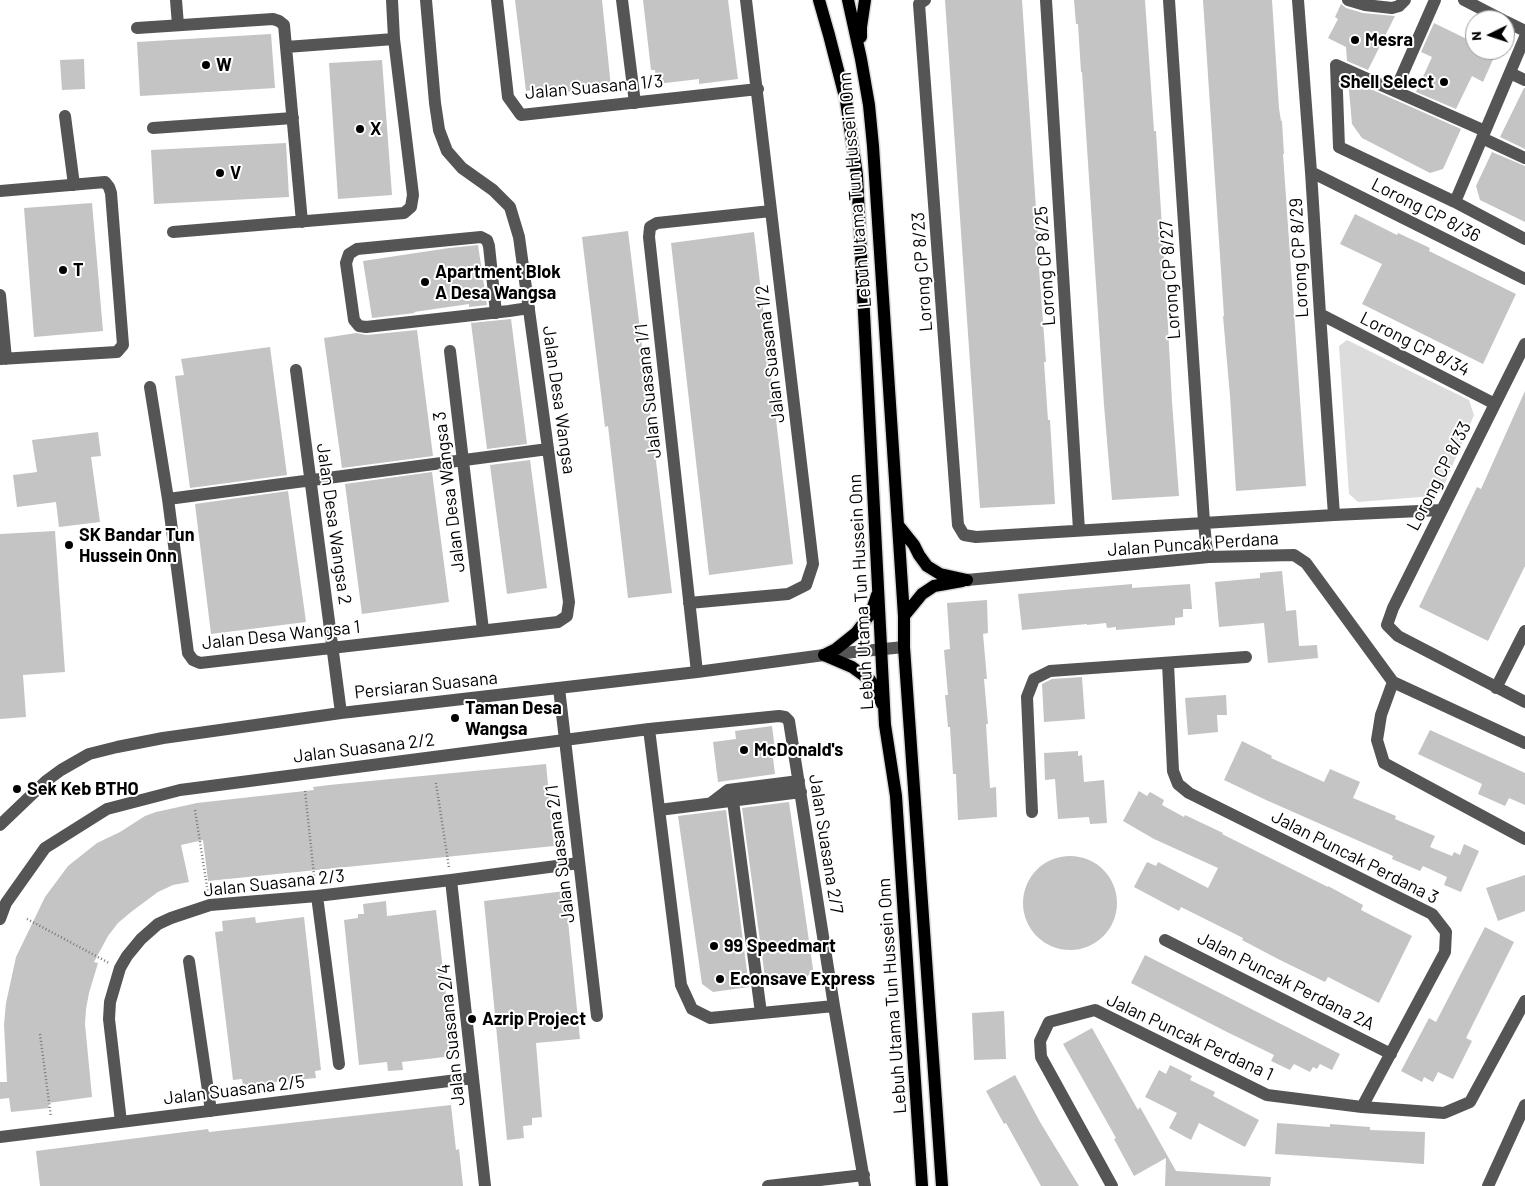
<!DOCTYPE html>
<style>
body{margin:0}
#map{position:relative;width:1525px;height:1186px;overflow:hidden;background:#fff;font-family:Barlow,sans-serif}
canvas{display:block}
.north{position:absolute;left:1465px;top:10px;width:50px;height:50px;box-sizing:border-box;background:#fff;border:1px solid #999;border-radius:50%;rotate:266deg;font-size:14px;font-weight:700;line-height:20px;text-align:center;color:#000}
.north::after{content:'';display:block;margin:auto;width:18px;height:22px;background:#000;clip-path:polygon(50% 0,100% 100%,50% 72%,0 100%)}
</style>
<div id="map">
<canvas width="1525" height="1186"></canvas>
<div class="north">N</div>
</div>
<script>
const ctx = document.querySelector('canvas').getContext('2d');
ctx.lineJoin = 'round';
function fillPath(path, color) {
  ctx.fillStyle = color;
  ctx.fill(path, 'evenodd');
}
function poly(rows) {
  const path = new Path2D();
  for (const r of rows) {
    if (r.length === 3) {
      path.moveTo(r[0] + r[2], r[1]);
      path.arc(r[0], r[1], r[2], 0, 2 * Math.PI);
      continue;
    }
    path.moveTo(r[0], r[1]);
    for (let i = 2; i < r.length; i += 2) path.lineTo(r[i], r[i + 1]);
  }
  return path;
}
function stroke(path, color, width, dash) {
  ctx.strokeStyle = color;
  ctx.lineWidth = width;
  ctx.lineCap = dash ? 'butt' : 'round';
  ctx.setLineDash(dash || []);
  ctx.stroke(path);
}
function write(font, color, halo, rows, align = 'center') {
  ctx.font = font + ' Barlow,sans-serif';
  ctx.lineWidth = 4;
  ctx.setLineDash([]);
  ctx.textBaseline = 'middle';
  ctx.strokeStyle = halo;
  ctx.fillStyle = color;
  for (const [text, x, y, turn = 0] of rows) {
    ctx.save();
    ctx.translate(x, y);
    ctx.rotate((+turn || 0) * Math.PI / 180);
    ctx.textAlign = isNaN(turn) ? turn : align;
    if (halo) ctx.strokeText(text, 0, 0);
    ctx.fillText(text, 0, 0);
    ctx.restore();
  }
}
fillPath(poly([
 [1347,340,1469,400,1474,415,1442,490,1433,496,1358,502,1349,494,1339,346]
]), '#dcdcdc');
fillPath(poly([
 [515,0,602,0,611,87,566,92,566,93,543,96,542,89,526,91],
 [643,0,728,0,738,79,699,84,699,79,657,84,655,70,651,70],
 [945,0,1022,0,1040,268,1039,268,1046,362,1044,362,1048,420,1050,420,1055,504,980,508],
 [1074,0,1145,0,1154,131,1156,131,1158,164,1167,307,1172,402,1179,496,1112,500,1104,405,1082,72,1081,72,1078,24,1076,24],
 [1203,0,1272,0,1279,108,1281,121,1282,121,1284,154,1283,154,1306,486,1236,491,1230,396,1223,316,1224,316],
 [1341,4,1346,8,1363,13,1395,16,1368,70,1347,61,1346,47,1328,38,1338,19,1335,17],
 [1434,23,1475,43,1475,50,1490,50,1496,53,1483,82,1472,76,1456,109,1416,92,1432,57,1421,52],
 [271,34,275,88,140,96,137,42],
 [84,59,85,89,62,90,60,60],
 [382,60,392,195,338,199,329,63],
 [1348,79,1461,129,1443,169,1430,173,1362,138,1352,124],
 [1524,88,1525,88,1525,149,1500,137],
 [286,143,289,197,154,204,151,150],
 [1492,152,1525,166,1525,222,1480,200,1476,186],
 [92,203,103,331,34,337,24,208],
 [1355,214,1397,235,1398,233,1430,248,1429,251,1516,294,1483,364,1362,304,1382,264,1340,244],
 [628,231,672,593,628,598,608,426,605,427,582,237],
 [754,232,793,564,709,575,671,243],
 [478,245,487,305,469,307,469,304,414,312,415,313,372,318,363,261,449,248],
 [511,319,527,444,487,449,471,323],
 [417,330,433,456,342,468,324,338,356,333,367,335],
 [270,347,287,475,190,488,175,376,184,375,181,359],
 [1525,391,1525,566,1488,641,1419,607,1477,487,1481,489],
 [98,432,101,456,91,457,100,522,59,527,56,502,17,507,13,475,37,472,32,440],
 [530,460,547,588,507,594,490,465],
 [432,472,449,602,362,614,345,484],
 [288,491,306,622,211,634,195,504],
 [55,531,65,672,23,675,26,717,0,719,0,534],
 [1282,571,1286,611,1296,610,1299,646,1317,645,1318,658,1268,663,1264,623,1219,627,1215,582,1260,578,1260,573],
 [1132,584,1132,588,1190,584,1192,609,1183,609,1183,617,1175,618,1175,625,1116,630,1116,627,1107,628,1106,623,1087,625,1087,624,1022,630,1018,594],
 [987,600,988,633,983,634,987,679,984,679,988,724,986,724,990,788,996,787,997,817,958,820,956,774,953,774,950,727,948,727,945,695,948,695,944,650,950,649,947,603],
 [1082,677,1085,719,1044,722,1042,684,1052,679],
 [1226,695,1227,715,1217,715,1218,732,1188,735,1185,698],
 [772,726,776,757,773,758,775,774,718,782,713,742,736,739,735,731],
 [1430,730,1525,773,1525,805,1509,798,1505,806,1478,794,1482,784,1418,754],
 [1242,741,1272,756,1271,758,1324,782,1330,769,1360,782,1353,798,1396,816,1395,819,1435,836,1430,847,1452,856,1454,852,1460,855,1464,844,1479,851,1461,892,1444,885,1447,877,1423,866,1420,871,1392,859,1393,856,1266,800,1224,780],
 [1078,751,1078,756,1082,755,1084,782,1104,780,1107,823,1090,824,1089,817,1058,819,1055,779,1045,780,1044,753],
 [546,764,554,846,208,881,203,840,181,845,189,882,173,885,158,892,131,912,118,923,108,936,94,962,98,963,89,993,86,1009,85,1024,92,1097,48,1103,49,1108,11,1112,9,1098,0,1099,0,1082,7,1082,4,1025,6,1003,16,957,45,897,68,866,97,843,120,832,145,816,156,812,197,803,314,790,313,787,329,785],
 [1139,791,1147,796,1150,792,1164,800,1162,805,1184,817,1185,815,1223,833,1222,834,1328,887,1328,886,1363,905,1361,910,1412,936,1379,1003,1328,977,1325,982,1278,959,1242,940,1243,938,1181,907,1179,911,1134,887,1147,862,1156,866,1158,862,1208,888,1218,868,1154,839,1123,821],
 [789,802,813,969,805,980,766,985,742,808],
 [726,810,749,987,713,992,702,984,678,816],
 [1070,903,47],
 [1525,875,1525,911,1498,921,1486,888],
 [565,891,580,1039,536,1043,542,1117,532,1118,532,1125,523,1126,524,1138,507,1140,484,901],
 [386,901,387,916,436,910,453,1056,402,1062,403,1070,388,1071,387,1062,359,1065,344,920,358,918,358,914,364,914,363,904],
 [255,917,256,923,304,917,321,1070,315,1071,316,1078,275,1082,276,1089,244,1093,242,1079,233,1080,215,932,223,931,222,921],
 [1485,927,1514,942,1466,1038,1472,1041,1453,1079,1438,1072,1433,1082,1424,1077,1422,1082,1401,1071,1429,1018,1436,1022],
 [1145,955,1340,1054,1332,1070,1320,1064,1317,1069,1313,1067,1310,1072,1294,1064,1290,1070,1271,1061,1274,1055,1227,1032,1131,983],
 [1004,1011,1006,1059,974,1060,972,1013],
 [1092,1028,1138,1110,1140,1107,1176,1171,1271,1177,1270,1186,1165,1186,1166,1158,1134,1176,1114,1139,1116,1138,1063,1044],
 [1170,1065,1192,1076,1190,1080,1215,1092,1213,1096,1259,1120,1245,1147,1199,1123,1191,1140,1169,1128,1177,1113,1145,1097,1159,1070,1166,1074],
 [1015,1075,1040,1122,1079,1186,1041,1186,1006,1123,1004,1124,986,1091],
 [451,1105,456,1150,459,1149,463,1186,40,1186,36,1151,208,1129,209,1132],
 [1277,1123,1330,1127,1330,1124,1370,1127,1370,1130,1425,1132,1424,1164,1275,1154]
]), '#c4c4c4');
const major = poly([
 [819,0,829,35,846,101,857,175,885,725,896,796,922,1186],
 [848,0,861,59,869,105,873,146,904,616,904,647,942,1186],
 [861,37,861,27,865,0],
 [898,525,914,545,919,555,927,566,940,574,967,580],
 [904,616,922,594,934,586,962,581],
 [824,655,852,667,870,680,878,694,882,704],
 [824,655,836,649,856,633,871,613,877,595]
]);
stroke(major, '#dbdbdb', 15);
stroke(poly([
 [436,783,449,868],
 [305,791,315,884],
 [195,810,208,893],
 [27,919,109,963],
 [40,1034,51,1117]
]), '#777', 2.5, [1, 2.5]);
stroke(poly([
 [176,0,178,25],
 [497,0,508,97,521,115,758,89],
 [622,0,635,103],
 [925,0,919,4,958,525,964,535,976,537,1334,515,1441,510],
 [1046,0,1079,530],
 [1169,0,1204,522,1206,544,1209,557],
 [1298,0,1311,172,1320,314,1334,515],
 [1348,0,1365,5,1392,8,1399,6,1405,0],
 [1464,0,1503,20],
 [1505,21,1525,31],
 [137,28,273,19,279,21,284,25,302,222],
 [286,47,394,39],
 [1510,73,1525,80],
 [1395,91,1435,0],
 [65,116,74,185],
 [153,128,293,118],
 [1485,131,1336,65,1339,147,1455,202,1525,239],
 [1482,138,1525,158],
 [1311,172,1525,279],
 [0,191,105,182,109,187,111,193,123,345,117,352,0,359],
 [1455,202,1525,37],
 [173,232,404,213,411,207,413,195,394,39,392,0],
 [0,295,6,359],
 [496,313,489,246,487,240,481,237,357,249,349,254,346,263,354,320,359,326,366,327,509,311,529,308],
 [1320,314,1495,404],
 [1525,344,1393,608,1387,625,1398,636,1525,702],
 [450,351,483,630],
 [296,370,341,713],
 [150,387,168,499,188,653,193,660,200,663,558,622,567,616,569,602,519,237,510,207,493,190,462,168,447,151,439,130,435,103,426,0],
 [168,499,548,449],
 [967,580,1209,557,1294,555,1306,563,1393,682,1525,743],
 [689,603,788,594,806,585,813,564,746,0],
 [1168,663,1173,771,1178,784,1189,793,1432,914,1446,932,1445,952,1362,1107],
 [697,672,649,237,650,227,657,223,771,211],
 [1393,682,1381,715,1377,740,1384,763,1525,839],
 [559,688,597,1016],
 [1496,688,1525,631],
 [649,729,681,985,692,1009,710,1018,834,1006],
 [733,801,761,1013],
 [711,803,728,790,799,781],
 [659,810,801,792],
 [1032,812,1027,697,1034,679,1050,671,1246,657],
 [0,825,46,781,61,770,89,754,117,747,163,738,341,713,697,672,824,655,904,647],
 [451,880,485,1186],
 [317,896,339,1064],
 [0,919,6,903,45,848,107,809,180,790,649,729,779,716,785,717,789,721,834,1006,865,1186],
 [1165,940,1391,1054],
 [189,961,211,1111],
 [121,1122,109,1019,110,1002,120,968,127,956,141,939,158,924,171,918,210,905,317,896,451,880,579,863],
 [0,1137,473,1078],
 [768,1186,864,1175],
 [1112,1186,1041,1057,1040,1041,1049,1022,1095,1010,1267,1095,1362,1107,1444,1113,1470,1102,1525,1001],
 [1488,1186,1525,1105]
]), '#555', 12);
stroke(major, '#000', 12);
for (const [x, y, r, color] of [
 [1355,40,5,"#000"],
 [206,65,5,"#000"],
 [1444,82,5,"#000"],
 [360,129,5,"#000"],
 [220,173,5,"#000"],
 [63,270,5,"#000"],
 [425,282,5,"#000"],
 [69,545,5,"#000"],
 [455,718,5,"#000"],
 [744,750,5,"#000"],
 [17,789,5,"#000"],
 [714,946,5,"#000"],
 [720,979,5,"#000"],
 [472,1019,5,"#000"]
]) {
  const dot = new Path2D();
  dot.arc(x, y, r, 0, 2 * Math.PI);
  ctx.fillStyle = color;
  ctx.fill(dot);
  stroke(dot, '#fff', 2);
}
write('bold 18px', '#000', '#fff', [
 ["Mesra",1365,40],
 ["W",216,65],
 ["Shell Select",1434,82,"right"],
 ["X",370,129],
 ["V",230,173],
 ["T",73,270],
 ["Apartment Blok",435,272],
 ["A Desa Wangsa",435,293],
 ["SK Bandar Tun",79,535],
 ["Hussein Onn",79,556],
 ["Taman Desa",465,708],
 ["Wangsa",465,729],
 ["McDonald's",754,750],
 ["Sek Keb BTHO",27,789],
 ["99 Speedmart",724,946],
 ["Econsave Express",730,979],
 ["Azrip Project",482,1019]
], 'left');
write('18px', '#000', '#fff', [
 ["Jalan Suasana 1/3",594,87,-5],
 ["Lebuh Utama Tun Hussein Onn",855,190,-95],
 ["Lorong CP 8/36",1426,210,27],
 ["Lorong CP 8/29",1299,258,-93],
 ["Lorong CP 8/25",1045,266,-94],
 ["Lorong CP 8/23",922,272,-94],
 ["Lorong CP 8/27",1170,280,-94],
 ["Lorong CP 8/34",1415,344,27],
 ["Jalan Suasana 1/2",770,354,-97],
 ["Jalan Suasana 1/1",648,391,-96],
 ["Jalan Desa Wangsa",559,400,82],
 ["Lorong CP 8/33",1439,476,-63],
 ["Jalan Desa Wangsa 3",449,492,-97],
 ["Jalan Desa Wangsa 2",334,524,82],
 ["Jalan Puncak Perdana",1193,544,-4],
 ["Lebuh Utama Tun Hussein Onn",861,592,-93],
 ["Jalan Desa Wangsa 1",281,635,-6],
 ["Persiaran Suasana",426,685,-6],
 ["Jalan Suasana 2/2",364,748,-7],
 ["Jalan Suasana 2/7",826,844,81],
 ["Jalan Suasana 2/1",560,854,-97],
 ["Jalan Puncak Perdana 3",1355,857,27],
 ["Jalan Suasana 2/3",274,883,-6],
 ["Jalan Puncak Perdana 2A",1286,981,27],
 ["Lebuh Utama Tun Hussein Onn",892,996,-94],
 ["Jalan Suasana 2/4",451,1035,-96],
 ["Jalan Puncak Perdana 1",1190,1037,25],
 ["Jalan Suasana 2/5",234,1090,-7]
]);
</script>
